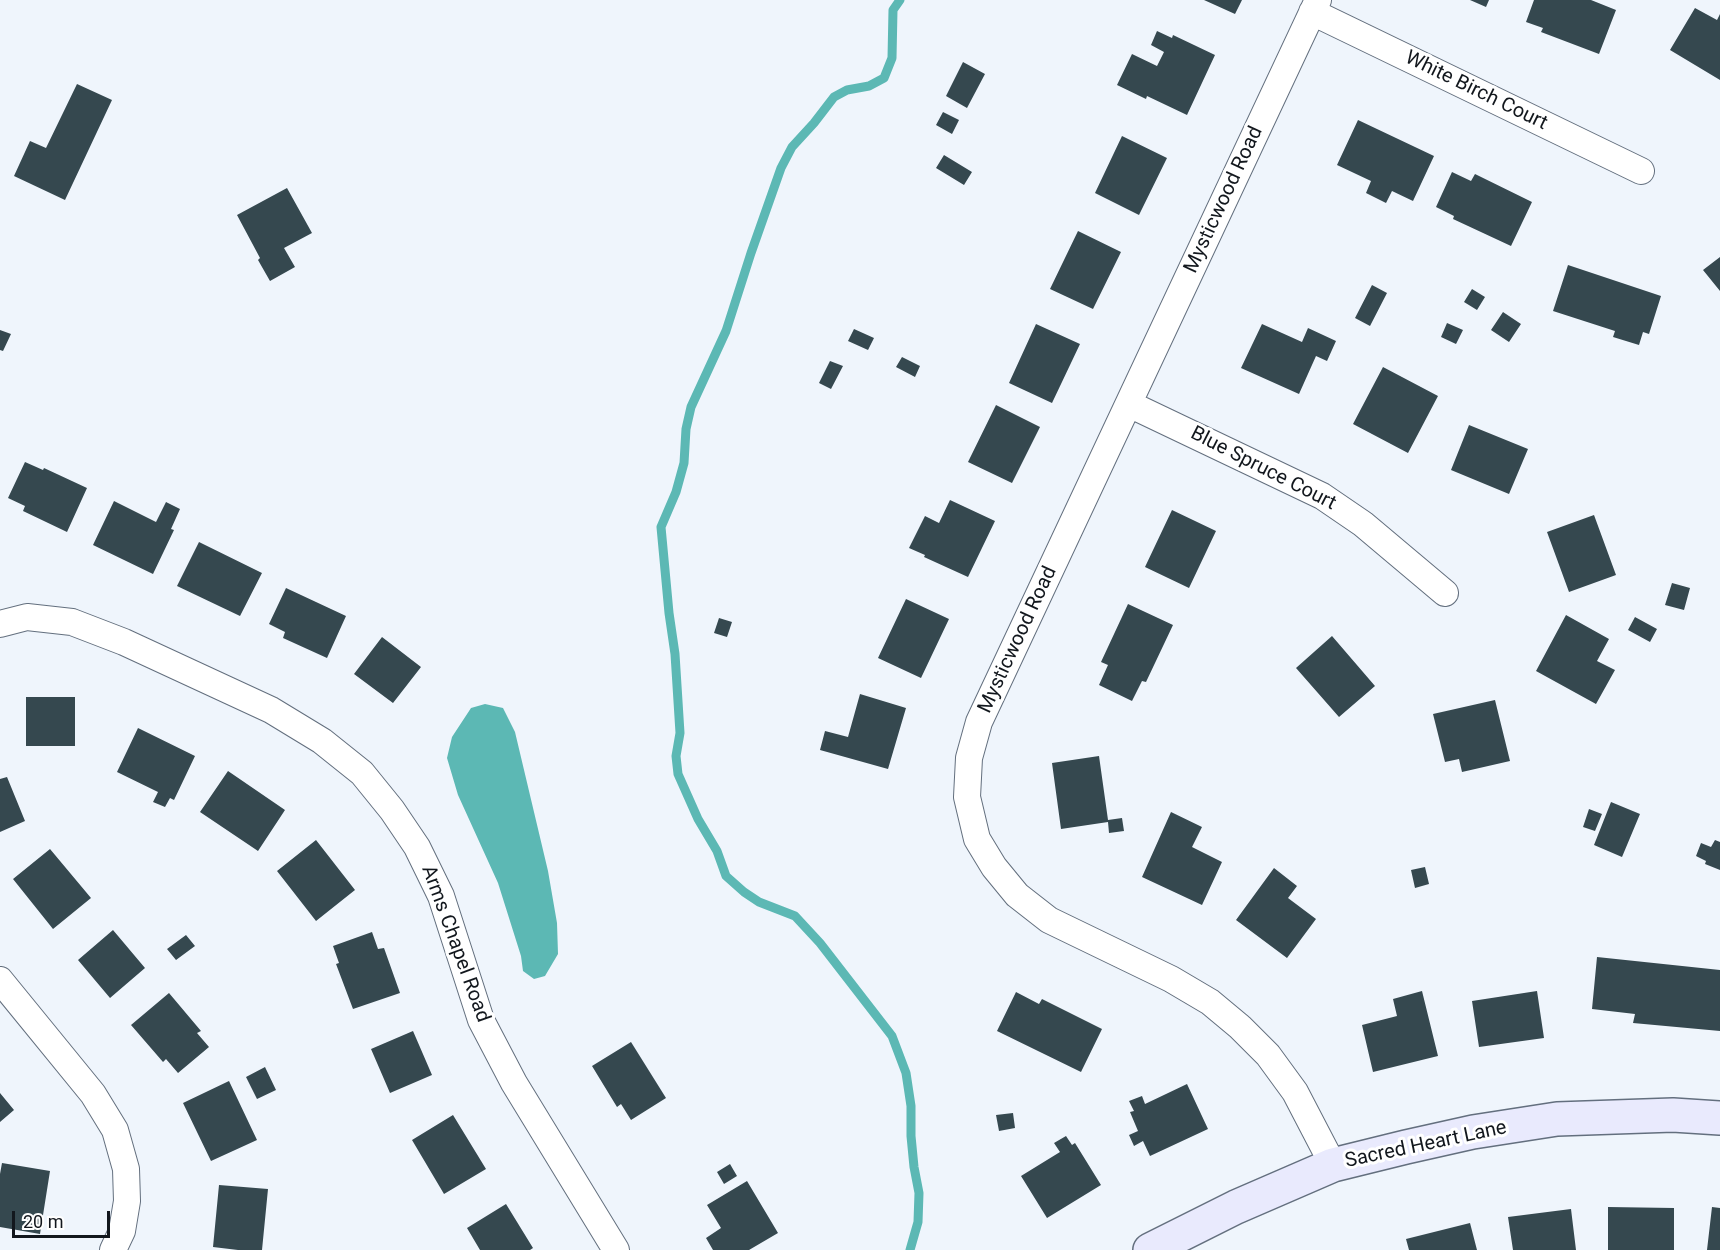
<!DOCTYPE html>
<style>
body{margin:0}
#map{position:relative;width:1720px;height:1250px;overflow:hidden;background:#eff5fc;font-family:Roboto,sans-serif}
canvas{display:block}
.scale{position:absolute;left:12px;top:1211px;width:98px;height:27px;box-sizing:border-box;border:3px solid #12171d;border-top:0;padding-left:8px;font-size:18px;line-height:21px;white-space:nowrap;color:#12171d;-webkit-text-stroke:4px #fff;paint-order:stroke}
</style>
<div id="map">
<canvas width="1720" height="1250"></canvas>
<div class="scale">20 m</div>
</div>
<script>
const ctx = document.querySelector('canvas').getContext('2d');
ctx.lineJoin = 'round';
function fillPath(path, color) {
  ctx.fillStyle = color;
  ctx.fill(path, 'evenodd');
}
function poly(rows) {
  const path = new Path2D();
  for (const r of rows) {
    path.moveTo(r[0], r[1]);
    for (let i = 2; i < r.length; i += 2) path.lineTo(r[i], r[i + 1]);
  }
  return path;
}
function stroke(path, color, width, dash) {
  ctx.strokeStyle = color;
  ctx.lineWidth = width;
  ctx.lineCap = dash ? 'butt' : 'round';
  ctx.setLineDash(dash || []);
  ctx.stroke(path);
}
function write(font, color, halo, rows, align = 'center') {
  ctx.font = font + ' Roboto,sans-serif';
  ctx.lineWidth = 6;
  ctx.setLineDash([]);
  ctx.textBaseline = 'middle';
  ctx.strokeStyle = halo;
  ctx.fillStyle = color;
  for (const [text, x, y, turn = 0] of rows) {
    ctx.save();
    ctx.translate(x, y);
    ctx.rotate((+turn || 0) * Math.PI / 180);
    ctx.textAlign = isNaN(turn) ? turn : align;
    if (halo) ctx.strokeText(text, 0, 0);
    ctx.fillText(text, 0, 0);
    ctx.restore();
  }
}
fillPath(poly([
 [485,704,503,708,515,732,548,871,557,923,558,954,545,976,534,979,523,971,521,956,498,883,458,795,447,758,452,737,471,708]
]), '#5cb8b4');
stroke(poly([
 [900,0,893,10,892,58,884,78,869,86,847,90,834,97,814,123,792,147,781,168,751,253,726,331,691,407,686,429,684,463,676,492,661,527,669,613,675,654,680,733,676,756,678,774,698,819,717,851,726,876,744,892,759,902,795,916,820,943,892,1036,906,1073,911,1106,911,1136,914,1167,919,1193,918,1222,910,1250]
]), '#5cb8b4', 9);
fillPath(poly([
 [1204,0,1242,0,1235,14],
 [1470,0,1489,0,1486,7],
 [1534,0,1591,0,1616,10,1599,54,1541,32,1543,28,1526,22],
 [1695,8,1717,20,1720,14,1720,80,1670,50],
 [1157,31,1172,38,1173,35,1215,55,1187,115,1147,96,1146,99,1117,85,1132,54,1157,66,1164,52,1151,45],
 [963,62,985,74,967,108,946,96],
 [77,84,112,100,65,200,14,176,30,141,46,148],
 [943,112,959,120,952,134,936,125],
 [1358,120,1434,156,1413,201,1392,191,1386,203,1366,193,1371,181,1337,165],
 [1122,136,1167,158,1139,215,1095,193],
 [944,155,972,172,964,185,936,168],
 [1452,172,1471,181,1475,174,1532,202,1511,246,1453,219,1454,216,1436,207],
 [287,188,312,233,284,248,295,267,270,281,258,260,260,258,237,215],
 [1078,231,1121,252,1093,309,1050,289],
 [1720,257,1720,291,1703,270],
 [1568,265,1661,296,1649,334,1643,332,1639,345,1613,337,1615,331,1553,311],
 [1372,285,1387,293,1370,326,1355,318],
 [1472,289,1485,297,1477,310,1464,302],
 [1503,312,1521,324,1509,342,1491,330],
 [1447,323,1463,330,1456,344,1441,337],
 [1036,324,1080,344,1052,403,1009,383],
 [1262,324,1302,342,1308,328,1336,341,1327,361,1316,356,1299,394,1241,368],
 [854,329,874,338,868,350,848,341],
 [0,330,11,334,3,351,0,350],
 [902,357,920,366,915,377,896,367],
 [830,361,843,366,831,389,819,383],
 [1383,367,1438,396,1408,453,1353,424],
 [996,405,1040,427,1012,483,968,462],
 [1469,425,1528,449,1509,494,1451,470],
 [25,462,43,470,44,468,87,488,67,532,23,511,25,506,8,498],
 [950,500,995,521,968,577,924,557,925,555,909,548,925,516,939,523],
 [114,501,156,522,166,502,180,509,171,529,174,530,153,574,93,545],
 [1172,510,1216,531,1189,588,1145,567],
 [1594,515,1616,575,1569,592,1547,532],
 [199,542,262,573,240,616,177,586],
 [1672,583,1690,588,1684,610,1665,605],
 [286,588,346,616,327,658,283,638,285,632,269,624],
 [906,599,949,619,921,678,878,658],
 [1128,604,1173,625,1146,682,1142,681,1132,701,1099,685,1108,665,1101,662],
 [1566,615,1609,639,1597,661,1615,670,1596,704,1536,671],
 [1635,617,1657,629,1650,642,1628,630],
 [719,618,732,622,727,637,714,633],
 [1332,636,1375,686,1339,717,1296,668],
 [382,637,421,667,393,703,354,674],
 [860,694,906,708,888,769,820,750,825,731,848,737],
 [26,697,75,697,75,746,26,746],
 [1495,700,1510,761,1462,772,1459,759,1445,762,1433,714],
 [138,728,195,756,174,800,170,798,165,807,153,802,158,792,117,772],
 [1099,756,1108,820,1122,818,1124,831,1109,833,1108,822,1061,829,1052,763],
 [228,771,285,810,258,851,200,812],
 [7,777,25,821,0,832,0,779],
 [1611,802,1640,814,1622,857,1594,845],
 [1589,809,1602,814,1595,831,1583,827],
 [1171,812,1202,827,1192,847,1222,862,1202,905,1142,877],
 [316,840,355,890,316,921,277,871],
 [1715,840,1720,842,1720,870,1705,864,1706,861,1696,856,1701,843,1711,847],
 [50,849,91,898,53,929,13,879],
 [1425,867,1429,884,1415,888,1411,870],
 [1274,868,1297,886,1288,898,1316,919,1287,958,1236,920],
 [113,930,145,968,110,998,78,960],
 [372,932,378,949,384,948,400,993,353,1009,336,964,339,963,333,946],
 [186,935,195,946,176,960,167,949],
 [1597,957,1720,970,1720,1031,1633,1023,1635,1014,1592,1009],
 [1422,991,1438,1056,1373,1072,1362,1025,1397,1016,1393,999],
 [1537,991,1544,1038,1479,1047,1472,1001],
 [1016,992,1039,1004,1042,999,1102,1029,1081,1072,997,1031],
 [169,993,201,1031,197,1033,209,1047,178,1073,166,1059,163,1062,131,1025],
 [413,1031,432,1075,390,1093,371,1049],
 [631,1042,666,1098,631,1120,621,1104,617,1107,592,1066],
 [265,1067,276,1090,257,1099,246,1077],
 [229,1081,257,1140,211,1161,183,1103],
 [1187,1084,1208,1129,1150,1156,1143,1141,1134,1146,1129,1135,1138,1131,1130,1112,1134,1111,1129,1101,1142,1096,1145,1104],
 [0,1093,14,1110,0,1122],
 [1013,1113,1015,1128,999,1131,996,1115],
 [453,1115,486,1169,444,1194,412,1140],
 [1066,1136,1072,1145,1075,1143,1101,1185,1047,1218,1021,1176,1060,1152,1054,1143],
 [2,1163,50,1171,40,1234,0,1227,0,1174],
 [730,1164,737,1176,724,1184,717,1172],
 [747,1181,778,1233,749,1250,713,1250,706,1238,721,1228,707,1205],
 [219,1185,268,1189,262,1250,238,1250,213,1247],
 [506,1204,533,1248,530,1250,480,1250,467,1228],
 [1608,1207,1674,1208,1674,1250,1608,1250],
 [1712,1207,1720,1208,1720,1250,1707,1250],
 [1571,1209,1576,1250,1513,1250,1508,1217],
 [1470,1223,1477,1250,1409,1250,1406,1239]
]), '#35484f');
const street = poly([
 [1318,0,979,722,969,758,967,797,977,839,994,867,1017,895,1049,920,1171,979,1210,1002,1240,1027,1268,1055,1295,1092,1333,1165],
 [1312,12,1641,171],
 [1129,404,1322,496,1363,524,1445,593],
 [0,624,27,617,72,622,124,642,271,710,322,741,362,773,392,810,417,847,441,896,481,1020,514,1083,616,1250],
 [0,980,93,1094,115,1130,126,1169,127,1201,122,1231,113,1250]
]);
const secondary = poly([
 [1150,1250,1236,1207,1333,1165,1406,1147,1473,1132,1557,1119,1673,1115,1720,1118]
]);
stroke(street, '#636f7e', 28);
stroke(secondary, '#636f7e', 36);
stroke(street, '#fff', 26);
stroke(secondary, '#e9eafd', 33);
write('20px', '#12171d', '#fff', [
 ["White Birch Court",1476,91,26],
 ["Mysticwood Road",1224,200,-65],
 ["Blue Spruce Court",1263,469,27],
 ["Mysticwood Road",1018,640,-65],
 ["Arms Chapel Road",455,944,70],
 ["Sacred Heart Lane",1426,1145,-12]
]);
</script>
